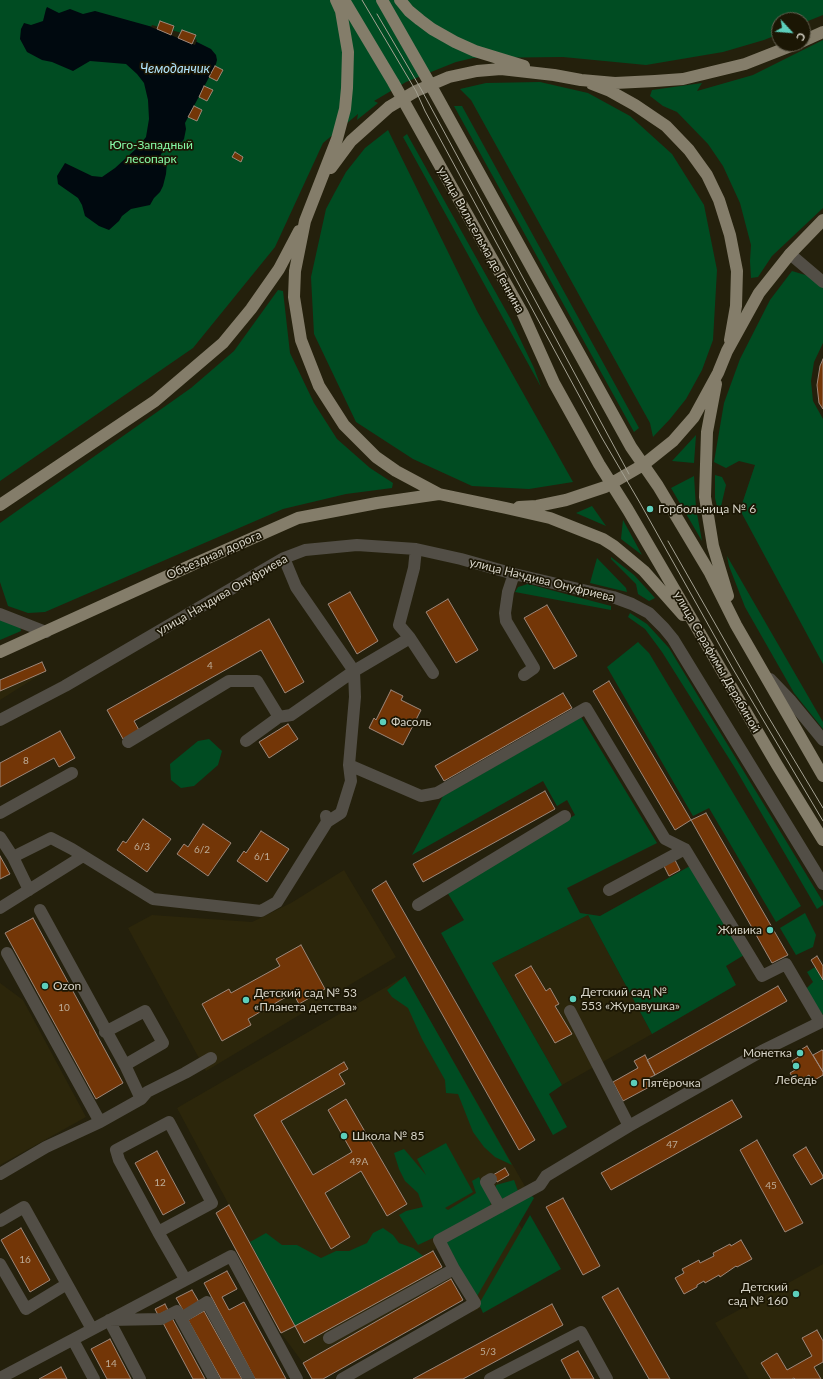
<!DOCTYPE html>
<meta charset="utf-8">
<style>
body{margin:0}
#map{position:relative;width:823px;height:1379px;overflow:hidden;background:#24200c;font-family:Lato,sans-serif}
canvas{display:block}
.north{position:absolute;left:771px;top:12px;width:40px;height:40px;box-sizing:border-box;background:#1b1604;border:1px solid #666252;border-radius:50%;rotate:116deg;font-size:11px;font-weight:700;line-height:16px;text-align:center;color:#d6d3c7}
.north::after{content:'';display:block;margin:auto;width:14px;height:18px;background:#5ccebb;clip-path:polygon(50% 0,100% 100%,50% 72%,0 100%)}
</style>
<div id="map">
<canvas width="823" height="1379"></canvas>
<div class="north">С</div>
</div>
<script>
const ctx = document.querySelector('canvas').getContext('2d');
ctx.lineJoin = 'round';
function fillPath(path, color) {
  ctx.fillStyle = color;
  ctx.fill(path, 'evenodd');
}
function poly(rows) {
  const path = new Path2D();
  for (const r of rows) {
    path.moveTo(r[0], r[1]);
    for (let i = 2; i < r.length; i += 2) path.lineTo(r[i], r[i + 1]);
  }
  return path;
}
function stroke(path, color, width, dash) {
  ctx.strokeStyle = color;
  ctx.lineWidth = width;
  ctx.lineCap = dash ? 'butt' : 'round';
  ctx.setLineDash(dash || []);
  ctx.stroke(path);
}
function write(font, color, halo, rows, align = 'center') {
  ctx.font = font + ' Lato,sans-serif';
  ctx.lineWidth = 3.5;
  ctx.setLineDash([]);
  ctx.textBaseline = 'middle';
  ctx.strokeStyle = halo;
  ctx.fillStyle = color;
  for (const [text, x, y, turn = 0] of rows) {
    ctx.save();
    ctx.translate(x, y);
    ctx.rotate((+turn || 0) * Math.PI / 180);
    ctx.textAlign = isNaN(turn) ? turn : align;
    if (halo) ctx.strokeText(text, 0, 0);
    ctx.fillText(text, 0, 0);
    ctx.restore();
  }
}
fillPath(poly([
 [42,662,46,671,0,700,0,680],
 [344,870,396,957,206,1071,128,928,152,915,252,922,291,903],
 [588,915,652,1034,562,1085,492,963],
 [405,976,531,1197,511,1209,545,1272,473,1312,436,1248,433,1251,442,1267,451,1279,463,1300,323,1379,312,1379,303,1363,281,1333,216,1213,229,1205,177,1108],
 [0,983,23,1000,86,1117,0,1165],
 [823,1264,823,1379,749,1379,715,1323]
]), '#2c260b');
fillPath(poly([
 [0,0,823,0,823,15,803,23,803,20,779,20,779,34,764,40,723,52,646,65,563,57,473,58,456,62,406,82,374,101,378,103,357,120,358,114,323,143,275,247,193,348,0,481],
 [823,40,823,208,772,256,758,277,751,278,750,261,751,245,740,203,723,166,708,144,677,112,663,106,650,96,652,90,702,83,697,91,753,75],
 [540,82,588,93,630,116,672,154,704,205,717,270,713,340,702,370,686,399,670,419,653,437,650,423,471,100,460,89,486,83],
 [454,106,462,106,639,428,634,432],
 [388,130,477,311,573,482,529,489,472,486,413,459,356,422,314,334,311,277,326,209,335,192,346,172,365,148],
 [407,134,510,318,534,368,541,387,403,137],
 [792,271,812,277,823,286,823,343,814,362,811,381,813,401,823,419,823,664,740,510,755,465,739,461,726,468,714,462,724,403,740,359,770,300],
 [278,290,283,291,290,353,314,403,337,439,370,468,393,483,392,488,346,494,283,509,45,612,28,613,8,606,0,582,0,523,191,388,234,351],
 [696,435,694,463,672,461],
 [715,475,722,477,726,485,719,515,715,498],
 [694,476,696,508,702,541,671,488],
 [592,506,606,526,576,513],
 [623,520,642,555,621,539],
 [727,556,823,722,823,729,794,693,745,607,729,566],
 [611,557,634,575,655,598,649,601,638,594,636,584,611,559],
 [597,558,626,588,627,592,590,583],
 [528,584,611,606,611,610,515,592,518,587],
 [630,613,647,624,669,648,823,902,823,905,817,909,735,768,662,652,645,629,628,617],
 [0,619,20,626,21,631,0,640],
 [638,642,649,653,801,906,776,922,709,808,693,816,607,667],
 [581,717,657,843,567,888,580,913,600,916,690,866,744,955,726,966,736,985,652,1034,588,915,492,963,562,1085,549,1094,567,1127,553,1135,441,933,464,920,447,892,575,815,567,800,557,806,543,781,412,855,443,796],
 [209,739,222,751,218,765,194,786,181,788,171,780,170,764,198,741],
 [805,913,816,935,813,947,796,955,780,928],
 [815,967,823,981,823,1015,805,990,813,982,807,972],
 [405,976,512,1165,495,1157,484,1147,473,1132,458,1094,446,1093,445,1080,422,1039,408,1008,392,997,387,990],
 [446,1143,473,1192,445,1208,448,1210,476,1193,472,1181,479,1177,491,1202,490,1207,450,1230,418,1245,399,1215,406,1211,423,1207,418,1193,405,1181,399,1169,394,1153,404,1149,426,1175,417,1159],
 [514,1180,518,1191,502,1200,495,1193,496,1185],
 [531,1195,534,1198,476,1298,444,1242],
 [530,1215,561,1269,483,1313,479,1304],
 [383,1228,393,1235,399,1243,413,1248,423,1256,295,1326,250,1242,266,1233,282,1245,297,1245,321,1258,336,1251,349,1251,367,1243,373,1233]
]), '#004c22');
fillPath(poly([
 [47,7,59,13,70,9,83,14,95,11,185,36,211,49,216,55,217,60,216,64,185,123,186,129,184,139,182,142,171,144,161,154,161,158,167,162,166,174,163,186,160,192,154,198,150,205,131,209,122,216,119,221,109,230,99,226,85,216,82,205,78,198,58,184,57,176,65,163,92,176,102,177,115,168,137,148,146,137,149,119,148,100,144,83,137,74,126,64,90,61,73,71,52,62,42,60,27,52,20,39,21,29,24,23,31,25,43,21,46,9]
]), '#00090f');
fillPath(poly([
 [152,25,186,34,197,40,195,45,151,27]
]), '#24200c');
const building = poly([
 [160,21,174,26,171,35,157,29,160,21],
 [182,30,196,35,192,44,178,38,182,30],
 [215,66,223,70,217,81,209,77,215,66],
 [204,86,213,90,207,101,199,97,204,86],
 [194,106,202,110,197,121,188,117,194,106],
 [235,152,243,157,241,162,232,157,235,152],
 [823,359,823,409,819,403,817,385,820,366,823,359],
 [350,592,378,641,357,654,328,604,350,592],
 [448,599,478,650,456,663,426,612,448,599],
 [547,605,577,656,554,669,524,618,547,605],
 [269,619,304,682,285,693,261,650,134,721,139,730,123,739,107,710,269,619],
 [42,662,46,671,0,691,0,680,42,662],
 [609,681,691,820,675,830,593,691,609,681],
 [391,690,403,696,401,700,421,710,403,745,369,728,374,718,376,720,391,690],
 [563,693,572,708,444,781,435,766,563,693],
 [288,724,298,739,269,758,259,742,288,724],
 [60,731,75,758,59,767,54,758,0,787,0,763,60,731],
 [545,791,555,809,423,882,413,864,545,791],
 [706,813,788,955,772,963,691,820,706,813],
 [143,819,171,839,147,872,117,850,123,841,126,843,143,819],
 [203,824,231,843,208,876,177,854,184,844,188,847,203,824],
 [261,831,289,849,267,882,237,861,244,851,246,853,261,831],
 [0,856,10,874,0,879,0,856],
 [675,860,680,870,669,876,664,866,675,860],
 [386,881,535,1140,519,1150,372,890,386,881],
 [33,918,123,1083,96,1099,5,933,33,918],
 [301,945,325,989,299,1004,293,993,248,1019,251,1025,222,1041,202,1004,229,989,231,993,280,966,276,959,301,945],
 [817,956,823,966,823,980,811,960,817,956],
 [531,966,546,991,550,988,559,1004,555,1006,572,1034,555,1043,515,975,531,966],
 [778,986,787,1001,655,1075,647,1060,778,986],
 [807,1046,823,1072,823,1075,813,1081,809,1075,796,1083,790,1073,797,1069,792,1061,800,1056,797,1052,807,1046],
 [822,1050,823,1051,823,1072,813,1055,822,1050],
 [645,1055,655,1075,649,1078,653,1085,623,1101,613,1082,638,1068,634,1061,645,1055],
 [344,1062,348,1069,339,1074,345,1084,281,1121,313,1175,352,1152,328,1110,346,1099,407,1204,387,1216,361,1171,325,1193,350,1237,331,1249,254,1115,344,1062],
 [732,1100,742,1117,611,1190,601,1173,732,1100],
 [757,1140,803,1223,785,1232,740,1150,757,1140],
 [806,1147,823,1176,823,1178,811,1185,793,1155,806,1147],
 [157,1151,185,1203,163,1215,135,1163,157,1151],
 [505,1168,509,1175,497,1182,493,1175,505,1168],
 [563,1198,600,1266,583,1275,546,1207,563,1198],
 [229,1205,295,1326,281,1333,216,1213,229,1205],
 [21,1228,50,1280,30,1292,1,1240,21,1228],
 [741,1240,752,1259,737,1267,736,1266,720,1277,719,1275,705,1283,704,1281,697,1285,697,1287,684,1294,675,1278,684,1273,682,1269,699,1260,700,1263,714,1256,713,1253,730,1244,731,1246,741,1240],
 [433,1251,442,1267,304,1343,295,1326,433,1251],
 [227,1271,237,1289,222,1297,229,1310,244,1302,286,1379,255,1379,204,1283,227,1271],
 [451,1279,463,1300,323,1379,312,1379,303,1363,451,1279],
 [618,1288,670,1379,649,1379,602,1297,618,1288],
 [192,1290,199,1302,184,1312,176,1298,192,1290],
 [165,1304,168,1310,158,1315,155,1309,165,1304],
 [552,1304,563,1325,463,1379,413,1379,552,1304],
 [204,1311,242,1379,221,1379,188,1320,204,1311],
 [171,1316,205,1379,193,1379,162,1321,171,1316],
 [817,1330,823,1341,823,1362,814,1367,821,1379,795,1379,794,1378,792,1379,771,1379,761,1363,777,1353,787,1370,812,1356,802,1338,817,1330],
 [110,1339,131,1379,107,1379,91,1349,110,1339],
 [578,1351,594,1379,571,1379,561,1360,578,1351],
 [61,1367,67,1379,39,1379,61,1367]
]);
fillPath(building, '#733607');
stroke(building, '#9d877a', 1);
stroke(poly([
 [790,254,823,282],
 [416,549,414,568,399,625,410,638,433,673],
 [284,558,296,587,354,671,355,697,349,765,421,796,437,793,586,708,665,839,685,849,762,976,786,964,820,1022],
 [514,574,508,592,505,613,506,621,534,668,524,675],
 [0,614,46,632],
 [770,679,791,701,823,740],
 [0,720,65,686,284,558,305,550,357,545,416,549,461,559,514,574,613,597,632,604,649,613,664,628,673,639,823,884],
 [246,741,279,717],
 [128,742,229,681,257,681,279,717,291,715,354,671,410,638],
 [0,813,72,773],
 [327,822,341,813,351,781,349,765],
 [0,837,13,857,29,890],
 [13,857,51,838,72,849,153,899,261,911,277,902,327,822,326,816],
 [609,890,685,849],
 [418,905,565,816],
 [0,908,83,856],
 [7,953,100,1122],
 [570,1011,629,1126],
 [105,1032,145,1011,163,1043,125,1065],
 [141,1099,147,1092,185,1073,211,1058],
 [0,1174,46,1147,100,1122,141,1099,125,1065,40,910],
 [491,1179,486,1182,500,1207],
 [0,1221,24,1207,92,1329],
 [158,1232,212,1203,169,1122,116,1150,119,1160,158,1232,185,1279],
 [0,1264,26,1309,67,1284],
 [454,1269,439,1240,540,1185,546,1176,629,1126,762,1051,823,1021],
 [181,1318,207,1302,249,1379],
 [329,1338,454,1269,475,1303,342,1379],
 [73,1340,94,1379],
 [0,1378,231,1256,297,1379],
 [140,1379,109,1320,161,1319,177,1311,214,1379],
 [490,1379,581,1332,607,1379]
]), '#524e46', 12);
stroke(poly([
 [336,0,341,11,348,52,347,88,345,109,337,139,305,221,295,271,294,297,301,340,319,386,344,425,376,457,396,471,439,494,506,508,550,518,603,539,614,546,644,571,683,615],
 [344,0,393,82,523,314,554,383,599,464,628,510,777,765,823,840],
 [382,0,430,84,631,447,658,486,710,573,736,625,823,776],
 [400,0,409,11,420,20,432,29,455,42,475,51,524,66],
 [803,41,823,32],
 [592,84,610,91,635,105,666,126,689,150,707,175,719,200,730,235,737,271,736,306,730,340],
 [331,168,351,141,389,107,416,91,449,77,477,71,501,69,554,75,581,80,615,83,655,81,683,79,745,64,796,44],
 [716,384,707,432,705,497,713,546,728,596],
 [0,505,155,401,223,343,251,309,279,269,299,231],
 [519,507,537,506,566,500,605,487,643,465,673,441,694,417,718,373,727,351,759,293,790,254,823,220],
 [0,652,194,564,298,518,377,503,439,494]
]), '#847d6a', 12);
stroke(poly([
 [362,0,416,91,425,111,602,438,640,503,733,669,823,821],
 [377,14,421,89,629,474],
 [668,541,766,713,823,808]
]), '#a5a293', 1);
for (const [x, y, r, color] of [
 [650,509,4,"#5ccebb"],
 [383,722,4,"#5ccebb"],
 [770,930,4,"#5ccebb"],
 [45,986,4,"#5ccebb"],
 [573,999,4,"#5ccebb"],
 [246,1000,4,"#5ccebb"],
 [800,1053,4,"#5ccebb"],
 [796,1066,4,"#5ccebb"],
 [634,1083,4,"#5ccebb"],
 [344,1136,4,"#5ccebb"],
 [796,1294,4,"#5ccebb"]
]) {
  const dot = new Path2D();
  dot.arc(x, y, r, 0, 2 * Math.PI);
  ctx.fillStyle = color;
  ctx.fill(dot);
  stroke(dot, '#1b1604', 1.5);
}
write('10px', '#bdac97', null, [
 ["4",210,666],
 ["8",26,761],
 ["6/3",142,847],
 ["6/2",202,850],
 ["6/1",262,857],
 ["10",64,1008],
 ["47",672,1145],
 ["49А",359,1162],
 ["12",160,1183],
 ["45",771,1186],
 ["16",25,1260],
 ["5/3",488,1352],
 ["14",111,1364]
]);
write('12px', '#86faa7', '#1b1604', [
 ["Юго-Западный",151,145],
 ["лесопарк",151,159]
]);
write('12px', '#d6d3c7', '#1b1604', [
 ["улица Вильгельма де Геннина",481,240,61],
 ["Объездная дорога",214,555,-24],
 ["улица Начдива Онуфриева",542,580,14],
 ["улица Начдива Онуфриева",222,595,-30],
 ["улица Серафимы Дерябиной",717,662,60]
]);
write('12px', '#d6d3c7', '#1b1604', [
 ["Горбольница № 6",658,509],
 ["Фасоль",391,722],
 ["Живика",762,930,"right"],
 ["Ozon",53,986],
 ["Детский сад №",581,992],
 ["553 «Журавушка»",581,1006],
 ["Детский сад № 53",254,993],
 ["«Планета детства»",254,1007],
 ["Монетка",792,1053,"right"],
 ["Лебедь",796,1080,"center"],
 ["Пятёрочка",642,1083],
 ["Школа № 85",352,1136],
 ["Детский",788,1287,"right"],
 ["сад № 160",788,1301,"right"]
], 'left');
write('italic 13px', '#b1e5fd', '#1b1604', [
 ["Чемоданчик",175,69]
]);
</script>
